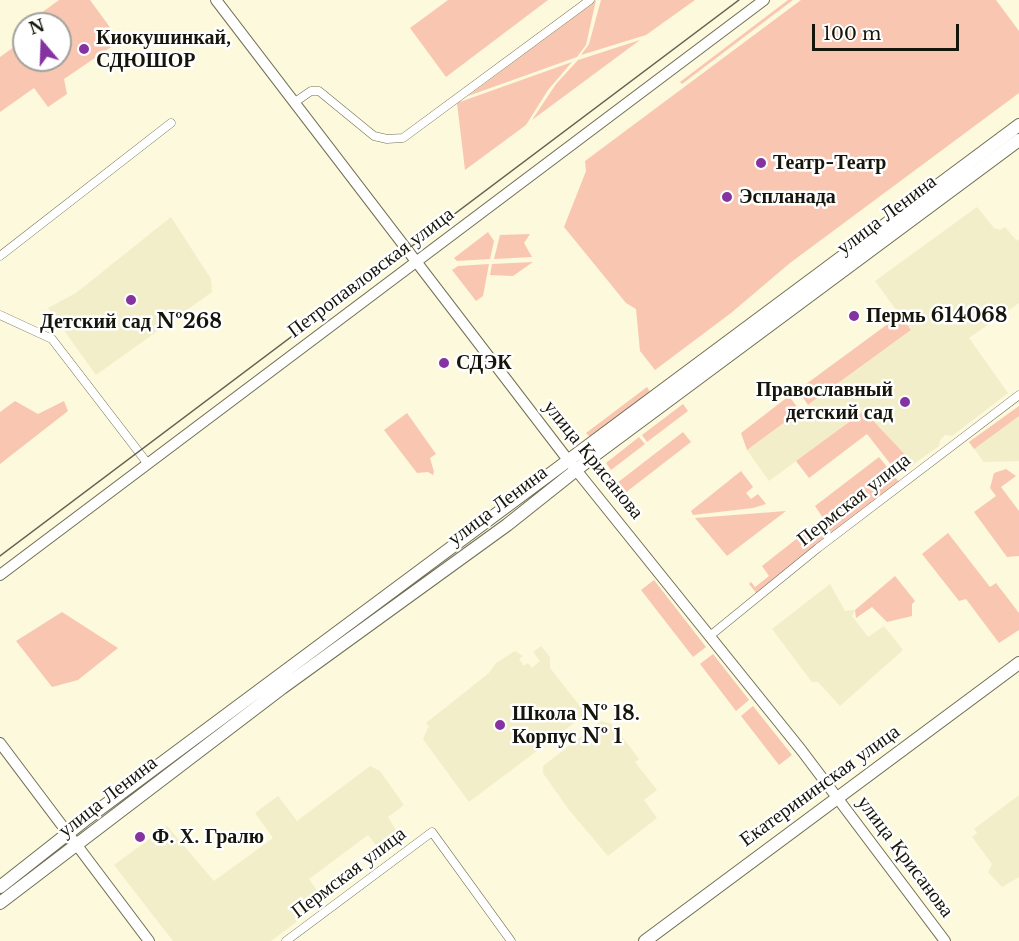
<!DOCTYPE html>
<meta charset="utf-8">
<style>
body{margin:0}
#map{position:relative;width:1019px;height:941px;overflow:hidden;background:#fcf9dc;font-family:"Libre Baskerville",serif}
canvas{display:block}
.north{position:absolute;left:12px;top:12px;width:60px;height:60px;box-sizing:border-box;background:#fff;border:2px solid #a2a19d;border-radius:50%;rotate:341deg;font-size:16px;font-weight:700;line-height:24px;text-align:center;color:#16150b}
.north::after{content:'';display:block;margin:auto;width:21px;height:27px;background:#8633a2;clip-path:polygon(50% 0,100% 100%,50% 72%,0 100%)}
.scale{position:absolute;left:812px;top:24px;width:147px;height:27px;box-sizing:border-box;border:3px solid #16150b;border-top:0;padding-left:8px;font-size:18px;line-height:21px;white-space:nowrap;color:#16150b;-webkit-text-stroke:4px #fff;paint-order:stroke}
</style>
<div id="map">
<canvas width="1019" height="941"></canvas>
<div class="north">N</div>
<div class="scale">100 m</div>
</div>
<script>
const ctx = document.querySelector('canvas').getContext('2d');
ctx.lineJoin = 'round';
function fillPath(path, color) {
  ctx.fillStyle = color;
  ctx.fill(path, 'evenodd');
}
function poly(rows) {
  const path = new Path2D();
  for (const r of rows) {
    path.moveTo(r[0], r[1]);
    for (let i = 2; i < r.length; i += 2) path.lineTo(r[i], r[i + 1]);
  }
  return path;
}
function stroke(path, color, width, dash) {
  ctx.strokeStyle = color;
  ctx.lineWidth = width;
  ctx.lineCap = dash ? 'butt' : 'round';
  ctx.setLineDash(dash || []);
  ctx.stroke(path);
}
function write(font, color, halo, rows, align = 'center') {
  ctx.font = font + ' "Libre Baskerville",serif';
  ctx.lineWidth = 5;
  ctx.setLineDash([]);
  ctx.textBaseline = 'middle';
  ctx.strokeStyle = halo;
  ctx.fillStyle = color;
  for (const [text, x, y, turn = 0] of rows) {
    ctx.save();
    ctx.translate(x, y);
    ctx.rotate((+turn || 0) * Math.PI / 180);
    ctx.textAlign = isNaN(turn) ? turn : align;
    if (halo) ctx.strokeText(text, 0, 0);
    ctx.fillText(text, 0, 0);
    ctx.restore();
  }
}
fillPath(poly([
 [977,207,994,228,1000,230,1005,227,1017,241,1019,239,1019,303,969,338,1008,393,952,436,945,435,940,440,939,446,914,464,864,411,769,481,747,450,911,330,875,281],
 [171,217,211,279,212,292,96,375,48,308,76,293],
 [1019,406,1019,461,984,462,969,442],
 [830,584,845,611,855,610,852,616,868,637,884,626,903,650,840,706,818,682,812,682,772,629],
 [541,646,550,657,550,668,586,714,469,802,423,739,429,726,426,723,489,673,496,663,515,651,523,656,519,659,524,666,528,663,532,668,540,661,533,652],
 [601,721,612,724,639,759,635,762,657,790,644,800,657,818,608,856,569,810,543,773,543,766],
 [370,766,380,771,404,805,388,817,397,832,376,845,368,835,309,879,324,901,271,941,173,941,114,865,167,826,214,881,273,838,255,813,278,796,297,821],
 [1019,795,1019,877,1002,887,988,872,992,864,972,837,977,833,974,829]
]), '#f2eec9');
fillPath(poly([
 [59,0,90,0,120,41,64,79,67,94,48,107,34,88,0,112,0,57,22,41,24,33,24,60,60,60,60,24,26,24],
 [448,0,548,0,446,77,410,28],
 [596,0,586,45,577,57,468,96],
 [601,0,695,0,646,35,581,55,589,44],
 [788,0,793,0,682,84,680,82],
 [801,0,996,0,1019,31,1019,93,790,263,731,313,655,370,640,351,636,309,626,303,564,227,586,171,585,161],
 [640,40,532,120,556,84,578,60],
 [572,62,548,90,526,125,465,170,457,103],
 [488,232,494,241,490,259,457,261,454,258],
 [530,234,524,243,532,257,494,259,500,235],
 [533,262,513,276,490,275,492,264],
 [489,264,483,296,476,301,452,270,458,266],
 [900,315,911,330,808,405,798,390],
 [647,387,650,392,590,437,586,433],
 [789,396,800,411,747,450,741,433],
 [15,401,38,414,64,401,68,411,0,464,0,412],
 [683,404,688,411,647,442,642,435],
 [1019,406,1019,416,974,449,969,442],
 [864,411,914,464,899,475,867,434,809,478,796,461],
 [407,413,436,454,430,458,434,472,433,475,428,472,417,473,384,430],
 [683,432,691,442,625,493,617,483],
 [639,437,645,444,611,470,606,463],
 [879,457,900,483,757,594,749,584,751,582,755,587,769,576,762,566,823,518,815,506],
 [1006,469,1016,476,1001,487,1019,511,1019,556,1007,557,974,512,996,496,990,488,994,473],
 [741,471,753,487,746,493,751,499,758,494,766,504,753,508,693,515,691,511],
 [786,511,727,556,695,518],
 [948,533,990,587,996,583,1019,613,1019,630,999,643,966,599,959,601,922,554],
 [895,576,915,601,912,604,912,616,887,622,872,607,856,618,855,610],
 [654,580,706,647,693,657,641,590],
 [62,612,118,648,78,680,52,687,16,641],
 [713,654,749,700,736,711,700,664],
 [753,706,792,755,779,765,741,716]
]), '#f9c7b1');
const street = poly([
 [295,102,311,91,319,91,374,136,387,139,403,138,590,0],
 [0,256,171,123],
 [0,315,52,339,148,464],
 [711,635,818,548,1019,395],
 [286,941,432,832,511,941]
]);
const secondary = poly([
 [216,0,568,460,802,751,945,941],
 [0,575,764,0],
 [0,743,149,941]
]);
const primary = poly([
 [0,887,85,820,1019,125],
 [0,903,282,688,507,525,595,455,1019,140],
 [645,941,1019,663]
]);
stroke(street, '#726f55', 9);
stroke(secondary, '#726f55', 12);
stroke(primary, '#726f55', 14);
stroke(street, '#fff', 8);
stroke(secondary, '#fff', 10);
stroke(primary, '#fff', 12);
stroke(poly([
 [0,556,739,0]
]), '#646252', 1.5);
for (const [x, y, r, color] of [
 [84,49,6,"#8633a2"],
 [761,163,6,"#8633a2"],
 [727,197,6,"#8633a2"],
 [131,300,6,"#8633a2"],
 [854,316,6,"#8633a2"],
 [444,363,6,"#8633a2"],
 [905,402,6,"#8633a2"],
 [500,725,6,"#8633a2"],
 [140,837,6,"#8633a2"]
]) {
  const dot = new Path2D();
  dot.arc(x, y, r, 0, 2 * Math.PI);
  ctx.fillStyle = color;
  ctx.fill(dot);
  stroke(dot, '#fff', 2);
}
write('bold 20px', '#16150b', '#fff', [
 ["Киокушинкай,",96,38],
 ["СДЮШОР",96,61],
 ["Театр-Театр",773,163],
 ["Эспланада",739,197],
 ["Пермь 614068",866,316],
 ["Детский сад №268",131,322,"center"],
 ["СДЭК",456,363],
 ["Православный",893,390,"right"],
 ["детский сад",893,413,"right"],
 ["Школа № 18.",512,714],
 ["Корпус № 1",512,737],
 ["Ф. Х. Гралю",152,837]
], 'left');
write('20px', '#16150b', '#fff', [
 ["улица Ленина",887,215,-37],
 ["Петропавловская улица",371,273,-37],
 ["улица Крисанова",593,460,51],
 ["Пермская улица",854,500,-38],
 ["улица Ленина",498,506,-37],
 ["Екатерининская улица",820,786,-36],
 ["улица Ленина",108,797,-38],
 ["улица Крисанова",905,857,53],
 ["Пермская улица",349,873,-37]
]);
</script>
